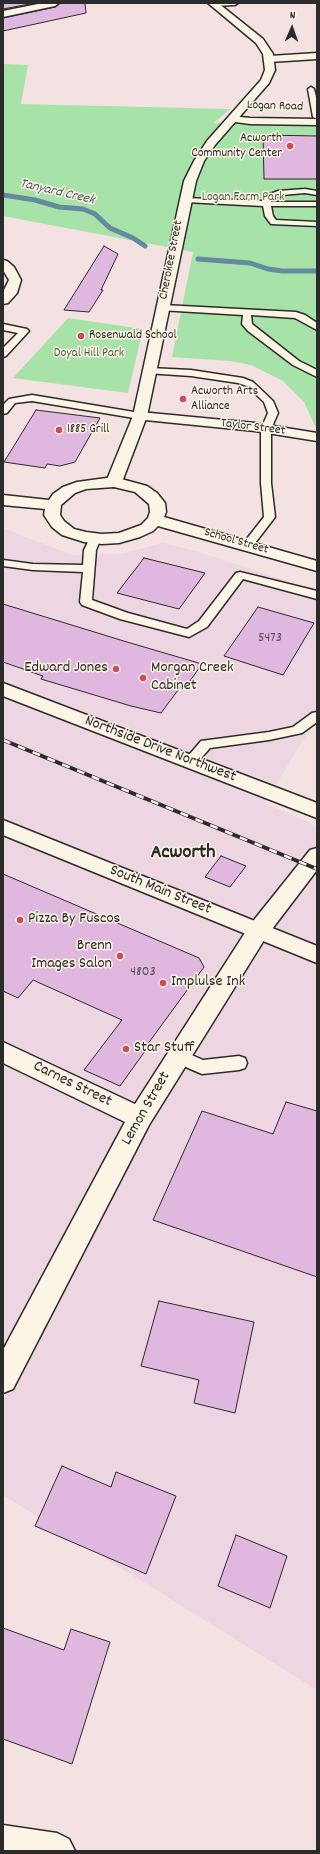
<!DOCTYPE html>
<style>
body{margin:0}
#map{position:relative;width:320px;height:1854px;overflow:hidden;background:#f4e2e3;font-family:Dekko,sans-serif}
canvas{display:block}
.frame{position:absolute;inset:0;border:4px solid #2b2b2b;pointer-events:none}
.north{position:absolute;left:272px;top:8px;width:40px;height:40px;-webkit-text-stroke:3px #fcf5e5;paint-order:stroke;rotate:2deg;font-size:11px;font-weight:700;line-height:16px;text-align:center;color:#2b2b2b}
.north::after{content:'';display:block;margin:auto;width:14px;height:18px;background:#2b2b2b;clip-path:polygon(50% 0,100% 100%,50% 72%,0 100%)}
</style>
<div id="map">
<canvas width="320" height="1854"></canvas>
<div class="frame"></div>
<div class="north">N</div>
</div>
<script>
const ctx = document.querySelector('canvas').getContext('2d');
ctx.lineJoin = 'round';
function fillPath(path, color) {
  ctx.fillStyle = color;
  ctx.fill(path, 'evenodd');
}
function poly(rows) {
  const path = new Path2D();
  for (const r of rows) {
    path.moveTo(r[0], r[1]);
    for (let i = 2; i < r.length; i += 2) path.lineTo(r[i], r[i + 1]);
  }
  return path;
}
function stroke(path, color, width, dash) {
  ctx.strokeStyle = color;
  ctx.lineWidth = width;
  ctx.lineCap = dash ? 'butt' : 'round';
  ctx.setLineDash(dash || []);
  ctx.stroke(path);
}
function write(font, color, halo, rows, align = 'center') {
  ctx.font = font + ' Dekko,sans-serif';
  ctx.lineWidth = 3;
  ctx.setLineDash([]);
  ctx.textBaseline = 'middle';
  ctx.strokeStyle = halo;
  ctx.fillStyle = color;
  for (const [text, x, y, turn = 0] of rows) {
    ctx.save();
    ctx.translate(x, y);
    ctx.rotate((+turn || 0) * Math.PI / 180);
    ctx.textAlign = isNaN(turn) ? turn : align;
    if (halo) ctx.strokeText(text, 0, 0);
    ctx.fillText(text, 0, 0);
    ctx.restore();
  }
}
fillPath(poly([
 [3,528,72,555,120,554,163,543,196,551,317,591,317,717,265,803,317,826,317,1690,3,1495]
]), '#eed5e2');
fillPath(poly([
 [3,64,28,65,21,104,230,109,214,123,317,126,317,427,315,426,304,402,283,381,251,365,230,361,172,357,193,252,3,216],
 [68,318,143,329,128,393,13,378]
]), '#a7e3a9');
stroke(poly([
 [3,195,35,200,59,207,83,209,95,214,110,228,133,238,145,246],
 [198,259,250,263,268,269,282,271,317,271]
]), '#65899f', 5);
const building = poly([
 [3,3,35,3,3,9,3,3],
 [60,3,85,3,86,13,3,31,3,18,55,7,60,3],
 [263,135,317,136,317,179,264,179,263,135],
 [104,246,118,254,101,290,103,290,89,312,64,310,104,246],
 [36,410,100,418,75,462,60,466,47,464,45,468,4,462,36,410],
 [144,558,205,573,179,609,117,593,144,558],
 [3,604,127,642,202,664,185,688,181,686,161,713,131,706,41,679,43,676,3,662,3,604],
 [258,607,314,623,283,675,224,656,258,607],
 [221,856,246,866,230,887,205,877,221,856],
 [3,874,199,958,204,967,147,1045,148,1047,120,1086,84,1070,122,1020,33,980,18,998,3,991,3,874],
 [286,1102,317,1111,317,1277,153,1220,202,1111,273,1134,286,1102],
 [159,1301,254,1322,235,1413,194,1403,199,1380,141,1366,159,1301],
 [62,1466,111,1487,116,1472,176,1496,146,1574,35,1526,62,1466],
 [236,1535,287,1556,270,1608,218,1586,236,1535],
 [3,1628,64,1650,71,1629,110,1642,72,1764,3,1739,3,1628]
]);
fillPath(building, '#e0b7de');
stroke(building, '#2b2b2b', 1);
const service = poly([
 [215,3,238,3,235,5,213,6,213,4,215,3],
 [311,87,314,89,317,101,317,119,313,117,308,89,311,87],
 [305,189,317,191,317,195,305,193,282,195,272,199,271,202,317,202,317,206,271,206,273,216,276,220,317,222,317,226,271,224,265,216,263,206,185,202,181,200,185,198,263,201,265,196,278,191,305,189],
 [163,305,296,312,305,315,317,323,317,330,295,318,251,315,252,324,299,361,317,370,317,377,293,365,248,331,242,324,243,315,160,310,159,308,160,306,163,305],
 [3,324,27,329,29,331,6,356,3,357,3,348,18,333,3,330,3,324],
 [149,368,191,370,243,378,253,382,273,401,278,413,271,429,271,483,275,517,252,547,244,547,242,545,264,517,261,483,261,429,268,413,264,402,247,386,238,383,191,376,146,373,144,371,149,368],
 [32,395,140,413,145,416,140,419,32,401,15,403,7,413,3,414,3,405,9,399,32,395],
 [95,535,101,538,96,550,92,600,128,613,187,629,199,621,236,573,240,572,317,591,317,599,243,579,207,627,189,637,120,619,82,605,80,602,83,572,33,570,3,566,3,560,33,564,83,565,84,550,91,536,95,535],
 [317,712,317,722,302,733,269,740,210,748,195,765,190,766,185,765,183,762,201,741,269,732,293,727,312,713,317,712],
 [178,1049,203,1060,239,1056,245,1058,247,1063,245,1068,239,1070,202,1074,172,1061,170,1056,172,1051,178,1049]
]);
const minor = poly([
 [43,3,59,3,55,6,3,17,3,11,43,3],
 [317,53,317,59,270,62,265,59,270,56,317,53],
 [232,116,250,118,317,119,317,125,250,124,228,121,227,119,232,116],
 [3,260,7,261,14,267,21,280,17,293,8,303,3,304,3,292,9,280,3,270,3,260],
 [140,412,255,423,317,433,317,441,255,431,135,419,133,416,135,413,140,412],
 [114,477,147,486,157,493,165,503,166,512,164,517,317,561,317,571,158,526,153,531,140,537,119,543,102,544,84,542,62,535,52,527,44,515,45,509,3,505,3,495,49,500,53,494,63,487,77,482,114,477],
 [114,487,135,492,149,504,150,512,148,518,141,525,119,533,102,534,86,532,74,529,64,521,60,515,61,505,75,493,86,489,114,487],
 [3,683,317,803,317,818,3,696,3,683],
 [317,848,317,870,266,937,149,1125,13,1389,3,1393,3,1350,125,1122,3,1063,3,1042,135,1104,250,925,310,850,317,848],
 [3,1825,57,1833,69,1839,75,1851,3,1851,3,1825]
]);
const tertiary = poly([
 [208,3,218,3,263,39,273,54,275,70,269,83,215,145,204,161,196,181,147,416,122,482,120,485,114,487,108,485,106,482,133,416,184,181,194,161,207,141,261,80,265,70,263,54,256,43,208,3]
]);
const secondary = poly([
 [3,820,317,946,317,963,3,835,3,820]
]);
stroke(service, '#2b2b2b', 3);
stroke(minor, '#2b2b2b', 3);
stroke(tertiary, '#2b2b2b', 3);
stroke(secondary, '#2b2b2b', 3);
fillPath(service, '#fcf5e5');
fillPath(minor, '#fcf5e5');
fillPath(tertiary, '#fcf5e5');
fillPath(secondary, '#fcf5e5');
const rail = poly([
 [3,740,317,869]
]);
stroke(rail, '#2b2b2b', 4);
stroke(rail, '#fcf5e5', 2.5, [8]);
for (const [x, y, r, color] of [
 [290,146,4,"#d1495b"],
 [81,336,4,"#d1495b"],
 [183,399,4,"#d1495b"],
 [59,430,4,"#d1495b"],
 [116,669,4,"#d1495b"],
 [143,678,4,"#d1495b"],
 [20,920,4,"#d1495b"],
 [120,956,4,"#d1495b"],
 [163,983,4,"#d1495b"],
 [126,1049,4,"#d1495b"]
]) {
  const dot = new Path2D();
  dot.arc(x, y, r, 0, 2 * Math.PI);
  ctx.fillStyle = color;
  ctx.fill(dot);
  stroke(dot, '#fcf5e5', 1.5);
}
write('13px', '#2b2b2b', '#fcf5e5', [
 ["Logan Road",275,107,2],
 ["Cherokee Street",172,260,-79],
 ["Taylor Street",253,428,7],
 ["School Street",236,542,16]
]);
write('13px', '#2b2b2b', '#fcf5e5', [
 ["Acworth",282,139,"right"],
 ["Community Center",282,154,"right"],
 ["Rosenwald School",89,336],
 ["Acworth Arts",191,392],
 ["Alliance",191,407],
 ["1885 Grill",67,430]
], 'left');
write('13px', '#4a594a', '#fcf5e5', [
 ["Logan Farm Park",243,198],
 ["Doyal Hill Park",89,354]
]);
write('italic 14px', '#485a65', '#fcf5e5', [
 ["Tanyard Creek",57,193,13]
]);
write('14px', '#584e58', null, [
 ["5473",270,639],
 ["4803",143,973]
]);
write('16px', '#2b2b2b', '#fcf5e5', [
 ["Edward Jones",108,669,"right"],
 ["Morgan Creek",151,669],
 ["Cabinet",151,687],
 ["Pizza By Fuscos",28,920],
 ["Brenn",112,947,"right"],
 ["Images Salon",112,965,"right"],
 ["Implulse Ink",171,983],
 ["Star Stuff",134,1049]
], 'left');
write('16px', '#2b2b2b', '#fcf5e5', [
 ["Northside Drive Northwest",160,750,21],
 ["South Main Street",160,891,22],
 ["Carnes Street",72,1085,26],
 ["Lemon Street",147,1109,-60]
]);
write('bold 20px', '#2b2b2b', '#fcf5e5', [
 ["Acworth",183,854]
]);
</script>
